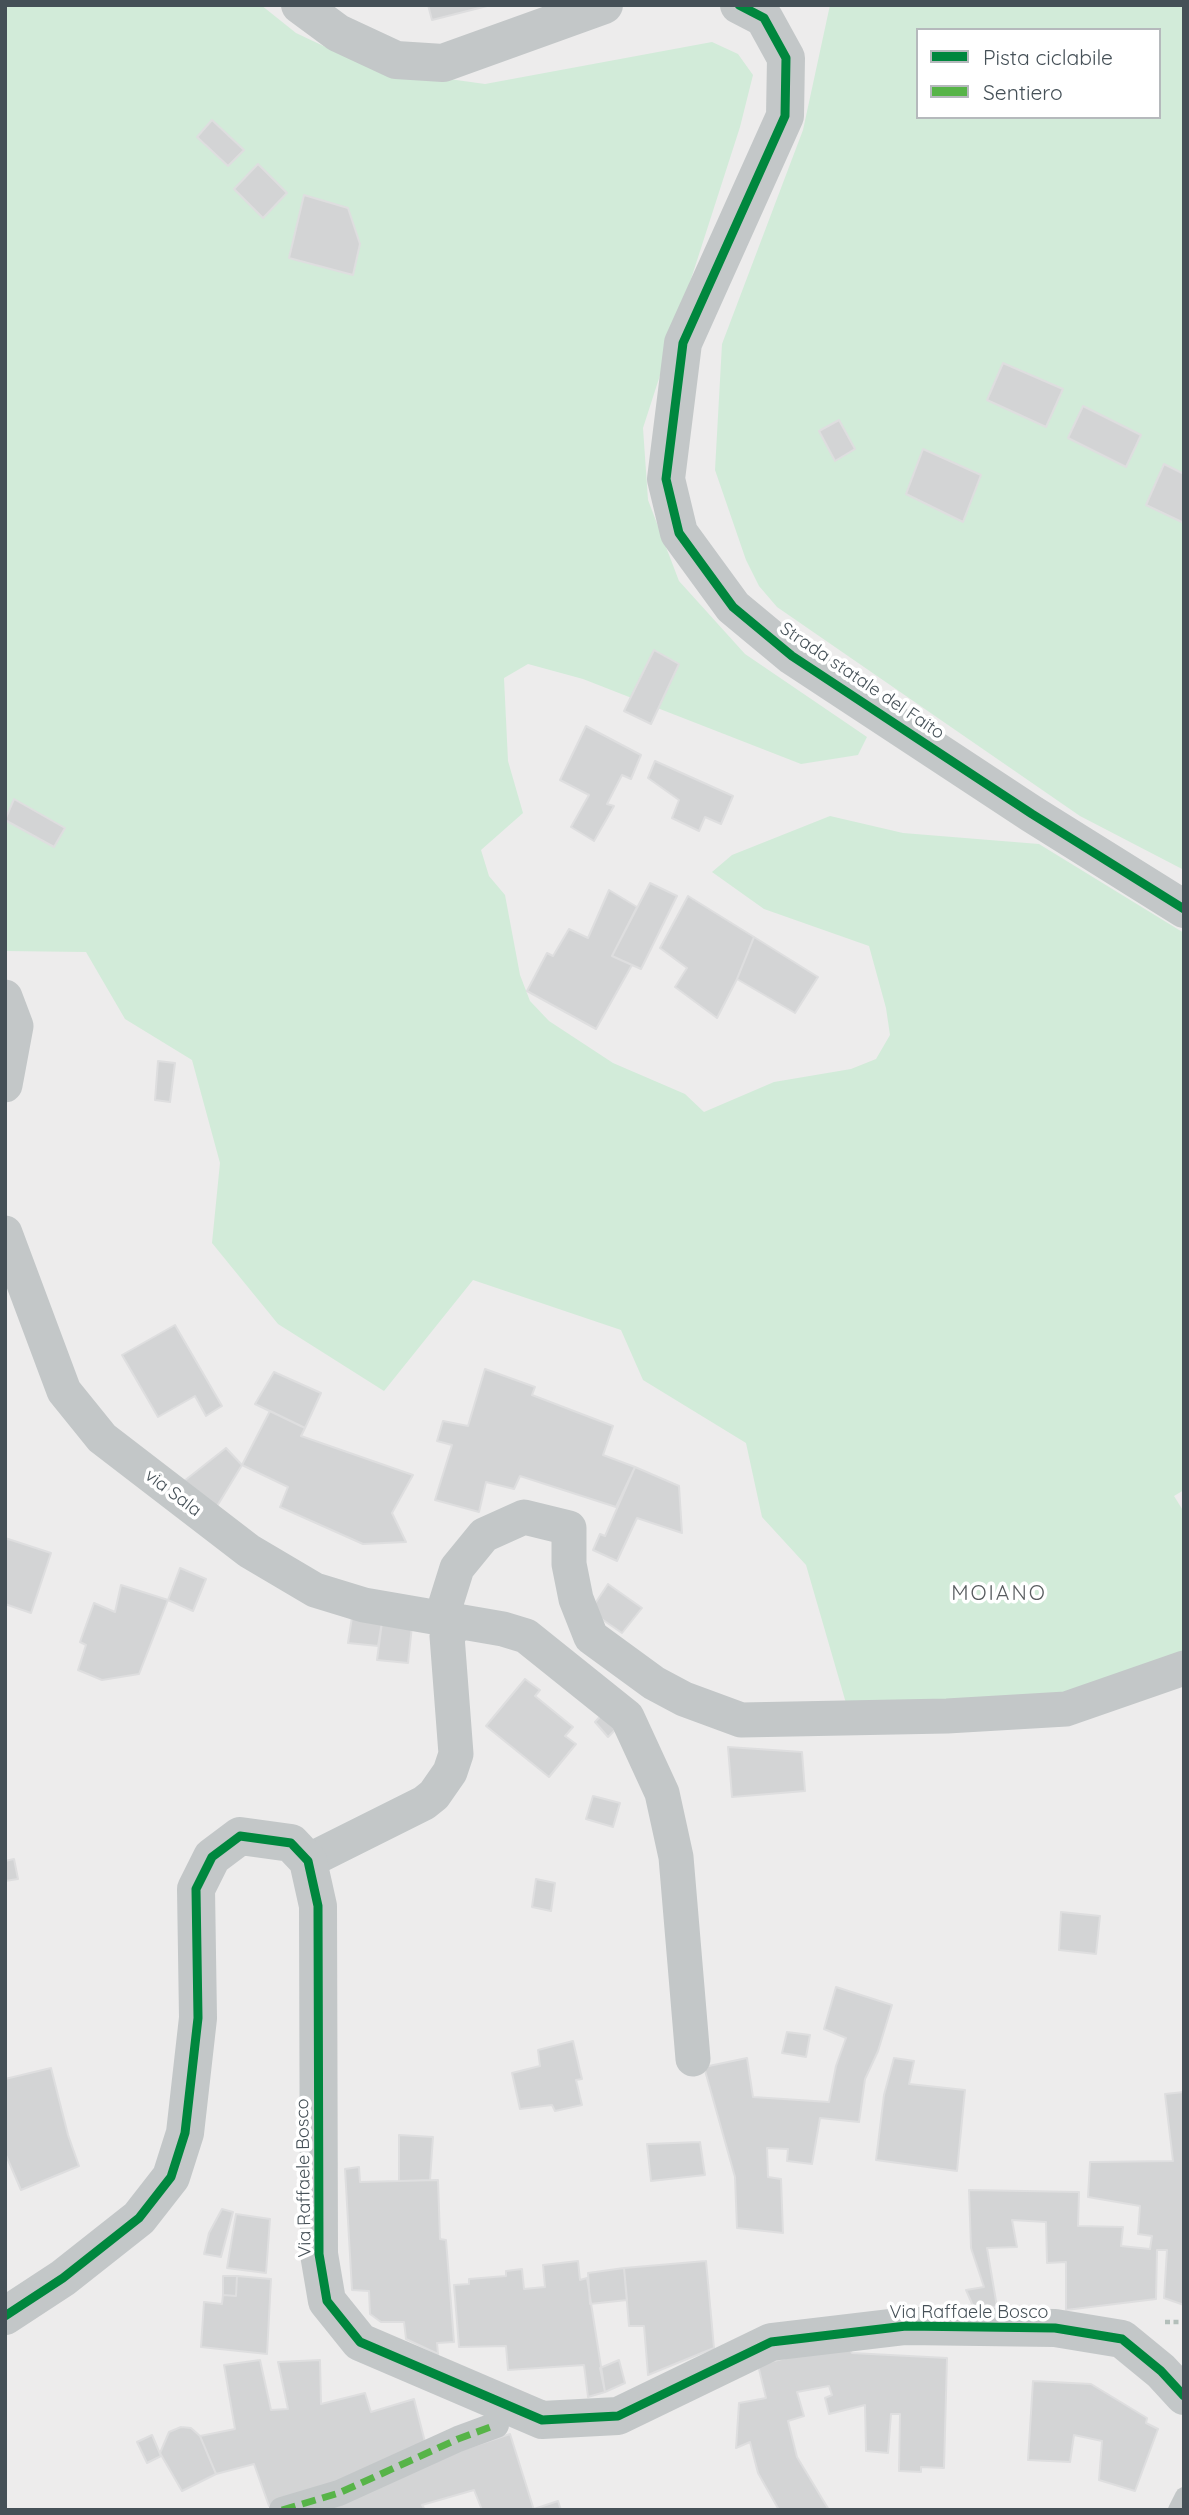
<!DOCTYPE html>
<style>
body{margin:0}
#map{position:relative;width:1189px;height:2515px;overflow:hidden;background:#edecec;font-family:Quicksand,sans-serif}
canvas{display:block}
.frame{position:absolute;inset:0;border:7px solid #455057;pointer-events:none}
.legend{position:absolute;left:916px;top:28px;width:245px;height:91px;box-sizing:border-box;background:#fff;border:2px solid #b5b9bc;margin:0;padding:9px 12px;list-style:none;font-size:21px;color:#455057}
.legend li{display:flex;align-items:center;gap:14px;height:35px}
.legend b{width:35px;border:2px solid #b5b9bc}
</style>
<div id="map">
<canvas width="1189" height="2515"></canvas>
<div class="frame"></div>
<ul class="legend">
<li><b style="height:9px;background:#00873e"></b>Pista ciclabile</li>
<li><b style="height:9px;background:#57b448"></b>Sentiero</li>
</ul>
</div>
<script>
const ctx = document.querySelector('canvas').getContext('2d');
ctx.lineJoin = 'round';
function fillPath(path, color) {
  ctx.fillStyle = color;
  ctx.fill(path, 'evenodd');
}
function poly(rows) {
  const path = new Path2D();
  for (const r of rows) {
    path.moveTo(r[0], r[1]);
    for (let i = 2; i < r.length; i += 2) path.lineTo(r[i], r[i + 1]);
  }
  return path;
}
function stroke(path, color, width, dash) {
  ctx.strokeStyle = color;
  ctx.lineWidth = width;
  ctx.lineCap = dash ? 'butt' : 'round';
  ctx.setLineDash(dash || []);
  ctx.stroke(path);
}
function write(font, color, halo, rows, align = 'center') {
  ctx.font = font + ' Quicksand,sans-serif';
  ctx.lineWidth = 7;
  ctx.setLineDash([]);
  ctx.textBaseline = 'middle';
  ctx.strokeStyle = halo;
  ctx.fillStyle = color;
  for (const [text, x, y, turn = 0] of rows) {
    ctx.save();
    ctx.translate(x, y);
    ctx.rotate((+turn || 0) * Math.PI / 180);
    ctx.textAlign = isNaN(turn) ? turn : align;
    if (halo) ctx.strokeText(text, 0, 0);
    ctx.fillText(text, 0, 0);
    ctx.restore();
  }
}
fillPath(poly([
 [5,5,261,5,296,33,370,68,485,84,712,42,738,54,753,75,740,127,643,428,648,500,679,581,745,654,867,737,858,755,801,764,583,679,528,664,504,678,508,761,523,813,481,850,489,876,505,895,520,975,530,1001,549,1021,613,1063,685,1094,704,1112,774,1082,851,1069,876,1059,890,1035,886,1008,869,946,764,909,712,872,732,855,830,816,903,833,1039,844,1184,933,1184,1490,1174,1496,1184,1512,1184,1674,1123,1697,848,1710,806,1565,762,1517,746,1443,643,1380,621,1330,473,1280,384,1391,278,1324,212,1243,220,1163,192,1060,125,1019,86,952,5,951],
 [830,5,1184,5,1184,870,1080,816,777,607,759,586,746,560,715,470,722,344,803,130],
 [918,30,1159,30,1159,117,918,117]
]), '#d2ebd9');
const building = poly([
 [428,5,491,5,432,20,428,5],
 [212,120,244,150,228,166,197,137,212,120],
 [258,164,287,193,263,218,234,189,258,164],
 [304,195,348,208,360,244,353,275,289,258,304,195],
 [1003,363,1063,389,1046,427,987,400,1003,363],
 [1083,406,1141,435,1126,467,1068,438,1083,406],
 [839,420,855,449,835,461,819,431,839,420],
 [923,449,981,475,963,522,906,494,923,449],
 [1164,464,1184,474,1184,523,1146,505,1164,464],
 [654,650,679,664,651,724,624,711,654,650],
 [586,726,641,755,631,779,622,775,607,804,614,806,594,841,571,827,589,795,560,780,586,726],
 [655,761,733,796,721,824,705,817,699,831,672,818,679,800,648,778,655,761],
 [14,799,65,828,54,847,5,820,14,799],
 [650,883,677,896,641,969,612,956,650,883],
 [609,890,637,907,612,956,632,965,596,1029,527,991,547,953,553,956,569,929,588,938,609,890],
 [688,896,754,937,737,979,717,1018,675,987,687,968,660,948,688,896],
 [754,937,818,977,795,1013,737,979,754,937],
 [158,1061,175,1063,170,1102,155,1100,158,1061],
 [175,1325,222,1406,206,1416,195,1396,158,1417,122,1355,175,1325],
 [485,1369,535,1387,532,1395,613,1426,603,1455,635,1467,616,1507,520,1476,514,1489,486,1482,479,1512,435,1500,452,1445,437,1441,443,1421,468,1426,485,1369],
 [274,1372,321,1393,305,1428,255,1404,274,1372],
 [270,1411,305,1428,301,1436,413,1475,392,1513,406,1542,363,1544,280,1507,288,1487,242,1465,270,1411],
 [226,1448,242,1465,208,1521,174,1489,226,1448],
 [635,1467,679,1486,682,1533,637,1518,617,1561,593,1550,600,1534,605,1536,635,1467],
 [5,1538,51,1553,31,1613,5,1604,5,1538],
 [180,1568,206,1579,193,1611,168,1600,180,1568],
 [608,1584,642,1608,622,1633,590,1611,608,1584],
 [121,1585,168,1600,139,1674,102,1680,78,1670,86,1645,80,1642,94,1603,115,1612,121,1585],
 [352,1617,382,1622,378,1646,348,1643,352,1617],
 [382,1622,412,1626,408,1663,377,1660,382,1622],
 [525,1679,540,1690,535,1696,573,1727,565,1736,576,1744,549,1777,486,1726,525,1679],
 [606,1710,620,1725,608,1737,595,1722,606,1710],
 [728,1747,802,1752,805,1791,732,1797,728,1747],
 [593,1796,620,1803,613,1827,586,1819,593,1796],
 [14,1859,18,1879,5,1881,5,1861,14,1859],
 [536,1879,555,1883,551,1911,532,1907,536,1879],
 [1061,1912,1100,1916,1096,1954,1059,1950,1061,1912],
 [836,1987,892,2005,878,2051,865,2079,859,2122,820,2118,812,2164,787,2161,788,2149,767,2148,768,2177,781,2179,783,2233,737,2228,735,2177,704,2067,747,2058,753,2097,829,2102,836,2066,846,2038,824,2029,836,1987],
 [787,2032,810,2035,806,2057,782,2053,787,2032],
 [573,2041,582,2079,576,2080,582,2105,555,2111,552,2105,520,2109,512,2073,540,2066,538,2050,573,2041],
 [894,2058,914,2061,909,2084,965,2090,957,2171,876,2160,884,2095,894,2058],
 [51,2068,68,2135,79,2166,21,2190,5,2153,5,2079,51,2068],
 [1184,2092,1184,2305,1164,2298,1167,2250,1157,2250,1156,2299,1066,2310,1066,2262,1047,2263,1046,2222,1012,2220,1017,2247,987,2248,997,2307,973,2306,966,2290,984,2287,971,2248,969,2190,1079,2192,1078,2226,1123,2227,1121,2246,1150,2249,1152,2236,1138,2234,1140,2206,1088,2197,1090,2162,1173,2161,1165,2094,1184,2092],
 [399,2135,433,2137,430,2180,399,2181,399,2135],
 [700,2142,705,2175,651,2181,647,2144,700,2142],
 [359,2167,360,2182,438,2180,440,2239,446,2240,454,2342,437,2343,438,2354,406,2339,404,2322,381,2322,370,2314,369,2291,352,2290,345,2169,359,2167],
 [222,2209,233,2212,221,2257,204,2254,209,2233,222,2209],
 [236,2214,270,2219,266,2273,227,2268,236,2214],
 [578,2261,580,2280,587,2278,605,2392,588,2397,584,2365,508,2370,506,2346,459,2347,454,2285,469,2284,469,2279,506,2276,506,2271,522,2269,524,2289,545,2287,543,2265,578,2261],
 [706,2261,714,2348,648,2375,644,2326,629,2326,624,2268,706,2261],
 [624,2268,627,2300,590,2304,588,2273,624,2268],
 [223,2276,237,2276,236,2296,223,2295,223,2276],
 [237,2276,271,2279,267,2354,201,2347,204,2302,222,2304,223,2295,236,2296,237,2276],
 [846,2343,852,2353,947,2358,944,2468,921,2467,921,2472,899,2471,900,2414,891,2414,888,2453,866,2451,865,2405,829,2414,825,2398,832,2395,829,2386,797,2392,804,2416,788,2421,797,2457,829,2510,779,2510,758,2473,750,2442,736,2448,739,2403,766,2398,758,2365,846,2343],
 [260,2360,271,2410,288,2409,278,2362,320,2360,321,2404,365,2393,371,2412,414,2399,426,2446,347,2483,269,2506,254,2464,216,2474,200,2436,235,2429,224,2365,260,2360],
 [619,2360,625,2383,605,2392,600,2368,619,2360],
 [1033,2381,1091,2384,1147,2418,1146,2423,1158,2429,1135,2491,1099,2480,1102,2441,1074,2435,1070,2462,1028,2460,1033,2381],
 [181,2427,191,2428,200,2436,216,2474,182,2491,160,2453,169,2432,181,2427],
 [510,2434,534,2510,482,2510,474,2490,422,2505,425,2510,310,2510,404,2469,510,2434],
 [152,2435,161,2456,147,2463,137,2442,152,2435],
 [558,2501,561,2510,534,2510,534,2509,558,2501]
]);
fillPath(building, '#d3d4d5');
stroke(building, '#dededf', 2);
stroke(poly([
 [1165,2322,1184,2322]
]), '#b3bfba', 4.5, [5, 3.5]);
stroke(poly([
 [1177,2510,1184,2496]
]), '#c3c7c8', 18);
stroke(poly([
 [282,2510,339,2493,458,2439,496,2425]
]), '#c3c7c8', 26);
stroke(poly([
 [5,997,16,1026,5,1085],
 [5,1233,64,1391,102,1438,249,1551,315,1590,364,1605,503,1629,526,1636,627,1717,662,1793,676,1857,693,2059],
 [441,1619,457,1568,484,1535,524,1517,569,1528,569,1564,576,1599,591,1637,654,1683,684,1699,741,1720,947,1716,1066,1709,1184,1668],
 [308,1861,424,1803,434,1795,450,1772,456,1754,447,1636,458,1622]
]), '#c3c7c8', 35);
stroke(poly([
 [300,5,338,33,396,60,443,63,604,5],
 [739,5,764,18,786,58,785,116,683,343,666,479,679,533,733,607,792,656,1032,814,1184,909],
 [5,2316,63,2278,139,2218,171,2177,185,2133,198,2018,196,1889,212,1857,240,1836,291,1843,308,1861,318,1906,319,2254,327,2301,360,2342,542,2420,618,2416,771,2342,906,2326,1055,2328,1122,2339,1161,2371,1184,2396]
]), '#c3c7c8', 38);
stroke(poly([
 [282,2510,339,2493,458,2439,496,2425]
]), '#57b448', 7, [14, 7]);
stroke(poly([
 [739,5,764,18,786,58,785,116,683,343,666,479,679,533,733,607,792,656,1032,814,1184,909],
 [5,2316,63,2278,139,2218,171,2177,185,2133,198,2018,196,1889,212,1857,240,1836,291,1843,308,1861,318,1906,319,2254,327,2301,360,2342,542,2420,618,2416,771,2342,906,2326,1055,2328,1122,2339,1161,2371,1184,2396]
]), '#00873e', 9);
write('18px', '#455057', '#fff', [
 ["Strada statale del Faito",862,681,34],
 ["via Sala",173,1493,37],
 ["Via Raffaele Bosco",304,2178,-91],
 ["Via Raffaele Bosco",969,2313]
]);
ctx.letterSpacing = '2px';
write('21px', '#585c5f', '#fff', [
 ["MOIANO",999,1594]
]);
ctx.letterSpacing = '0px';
</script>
